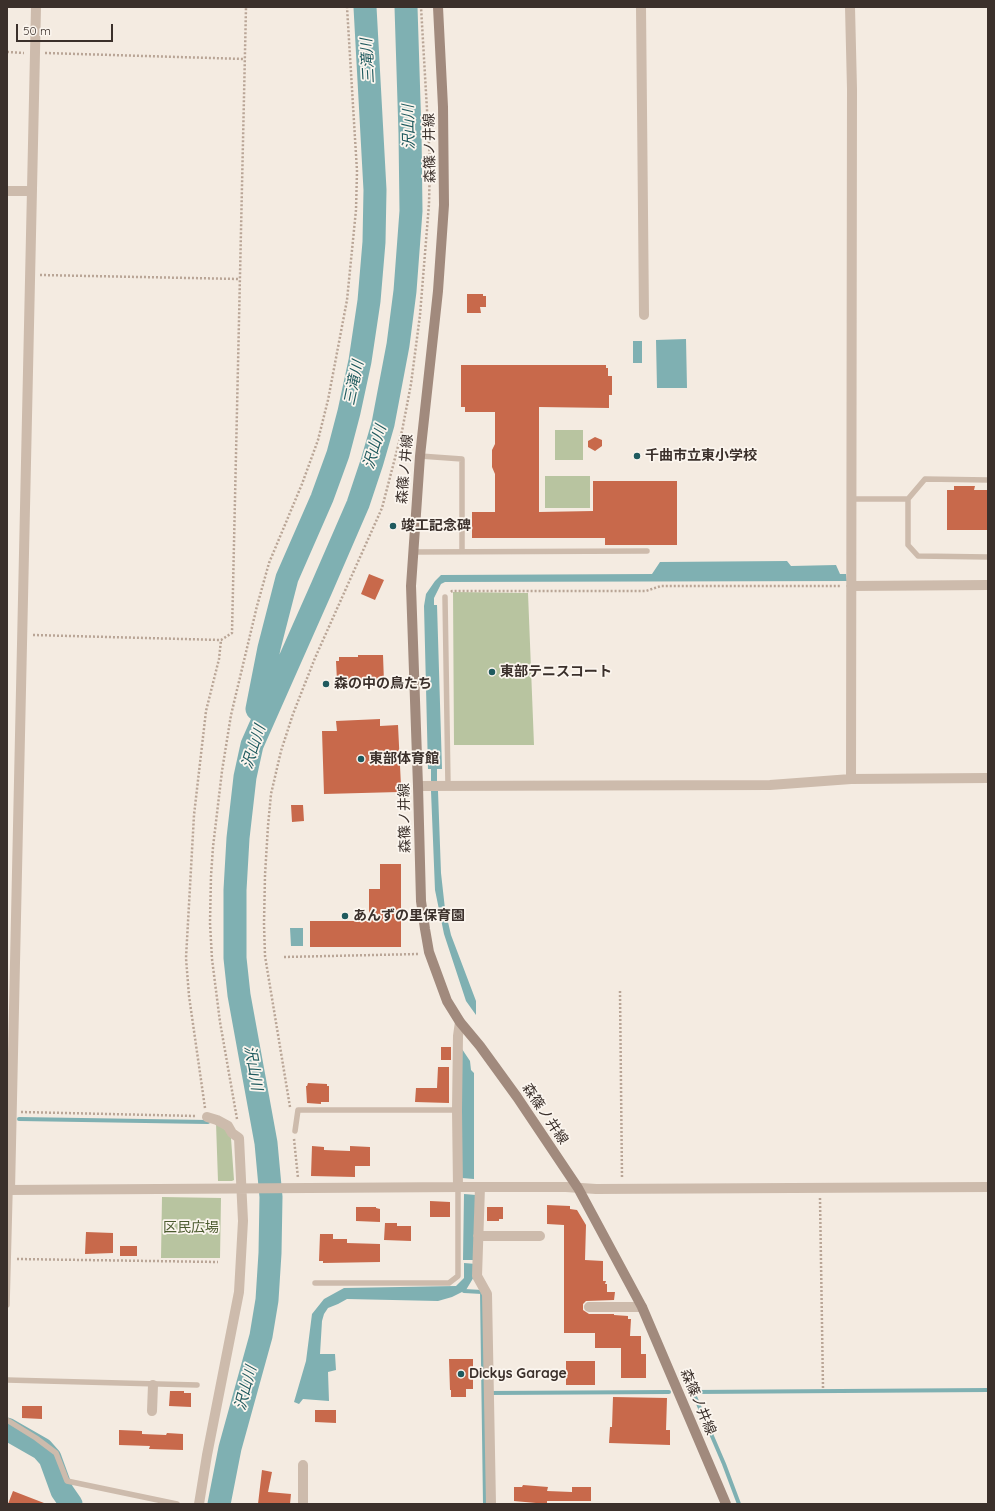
<!DOCTYPE html>
<meta charset="utf-8">
<style>
body{margin:0}
#map{position:relative;width:995px;height:1511px;overflow:hidden;background:#f4ebe1;font-family:Quicksand,sans-serif}
canvas{display:block}
.frame{position:absolute;inset:0;border:8px solid #3b302b;pointer-events:none}
.scale{position:absolute;left:16px;top:24px;width:97px;height:18px;box-sizing:border-box;border:2px solid #3b302b;border-top:0;padding-left:5px;font-size:12px;line-height:14px;white-space:nowrap;color:#3b302b;-webkit-text-stroke:3px #fbf5ee;paint-order:stroke}
</style>
<div id="map">
<canvas width="995" height="1511"></canvas>
<div class="frame"></div>
<div class="scale">50 m</div>
</div>
<script>
const ctx = document.querySelector('canvas').getContext('2d');
ctx.lineJoin = 'round';
function fillPath(path, color) {
  ctx.fillStyle = color;
  ctx.fill(path, 'evenodd');
}
function poly(rows) {
  const path = new Path2D();
  for (const r of rows) {
    path.moveTo(r[0], r[1]);
    for (let i = 2; i < r.length; i += 2) path.lineTo(r[i], r[i + 1]);
  }
  return path;
}
function stroke(path, color, width, dash) {
  ctx.strokeStyle = color;
  ctx.lineWidth = width;
  ctx.lineCap = dash ? 'butt' : 'round';
  ctx.setLineDash(dash || []);
  ctx.stroke(path);
}
function write(font, color, halo, rows, align = 'center') {
  ctx.font = font + ' Quicksand,"Noto Sans JP",sans-serif';
  ctx.lineWidth = 3.5;
  ctx.setLineDash([]);
  ctx.textBaseline = 'middle';
  ctx.strokeStyle = halo;
  ctx.fillStyle = color;
  for (const [text, x, y, turn = 0] of rows) {
    ctx.save();
    ctx.translate(x, y);
    ctx.rotate((+turn || 0) * Math.PI / 180);
    ctx.textAlign = isNaN(turn) ? turn : align;
    if (halo) ctx.strokeText(text, 0, 0);
    ctx.fillText(text, 0, 0);
    ctx.restore();
  }
}
fillPath(poly([
 [555,430,583,430,583,460,555,460],
 [545,476,590,476,590,508,545,508],
 [453,592,528,593,534,745,454,745],
 [216,1123,223,1127,231,1138,234,1180,232,1181,218,1181],
 [162,1197,221,1198,220,1258,161,1258]
]), '#b8c4a0');
fillPath(poly([
 [686,339,687,388,657,388,656,340],
 [633,341,642,341,642,363,633,363],
 [787,561,791,566,836,565,840,574,846,574,847,581,445,582,441,584,434,598,434,605,437,605,442,769,437,769,437,781,431,781,431,769,428,769,424,606,426,594,435,581,441,575,652,574,660,562],
 [431,791,438,791,441,873,445,909,451,935,476,1001,476,1015,466,1001,444,934,435,890],
 [290,928,303,928,303,946,291,946],
 [462,1049,470,1061,471,1070,474,1073,474,1179,462,1178],
 [464,1194,476,1195,476,1260,463,1260],
 [464,1263,476,1264,475,1275,466,1290,452,1297,438,1301,347,1299,338,1304,328,1308,324,1314,322,1321,320,1354,335,1354,336,1370,328,1372,329,1401,303,1399,299,1404,294,1402,306,1361,312,1314,324,1299,344,1288,456,1286,464,1278]
]), '#7fb0b2');
stroke(poly([
 [19,1119,208,1122],
 [464,1291,482,1292,485,1504],
 [489,1393,669,1392],
 [739,1504,724,1464,693,1392,988,1390]
]), '#7fb0b2', 4);
stroke(poly([
 [257,709,269,648,287,578,322,498,338,454,349,412,360,361,369,301,374,242,375,190,365,7],
 [7,1429,42,1449,50,1458,62,1491,71,1504],
 [219,1504,230,1448,261,1336,267,1300,270,1253,271,1197,266,1143,239,995,235,958,235,890,238,838,245,777,252,745,322,587,358,504,372,462,383,424,398,345,405,291,411,211,410,133,406,7]
]), '#7fb0b2', 23);
fillPath(poly([
 [467,294,483,294,483,296,486,296,486,307,480,307,481,313,467,313],
 [461,365,606,365,606,368,608,368,608,376,612,376,612,395,609,395,609,408,539,407,539,512,593,511,593,481,677,481,677,545,605,545,605,538,472,538,472,512,495,512,495,474,492,467,492,450,495,444,495,412,465,412,465,407,461,407],
 [595,437,602,440,602,446,595,451,588,447,588,441],
 [954,486,975,486,974,490,988,490,988,530,947,530,947,490,954,490],
 [369,574,384,580,375,600,361,594],
 [358,655,383,655,384,682,359,682,359,688,340,688,340,681,337,681,336,661,339,661,339,657,358,657],
 [380,719,380,726,398,725,401,786,398,786,399,792,324,794,322,731,337,731,336,721],
 [291,805,303,805,304,821,292,822],
 [380,864,401,864,401,947,310,947,310,921,369,921,369,889,380,889],
 [441,1047,451,1047,451,1060,441,1060],
 [438,1067,449,1067,449,1103,415,1102,416,1088,437,1088],
 [308,1083,327,1084,327,1086,329,1086,329,1102,321,1102,321,1104,307,1103,306,1086,307,1086],
 [312,1146,324,1147,324,1150,350,1151,350,1146,370,1147,370,1166,355,1166,355,1177,311,1176],
 [430,1201,450,1202,450,1217,430,1217],
 [547,1205,570,1206,570,1209,577,1210,586,1225,585,1260,603,1261,603,1281,606,1281,605,1284,607,1284,607,1292,615,1292,614,1300,586,1301,583,1304,583,1310,589,1314,614,1314,614,1315,628,1316,628,1319,631,1319,630,1336,641,1336,641,1354,646,1354,646,1378,621,1378,621,1348,595,1348,595,1333,564,1333,564,1225,547,1224],
 [356,1207,376,1207,376,1208,380,1209,380,1222,356,1221],
 [487,1207,503,1207,503,1219,499,1219,499,1221,487,1221],
 [385,1223,397,1223,397,1226,411,1226,411,1241,384,1240],
 [86,1232,113,1233,113,1253,85,1254],
 [320,1234,333,1234,333,1239,347,1239,347,1243,380,1244,380,1262,323,1263,323,1261,319,1261],
 [120,1246,137,1246,137,1256,120,1256],
 [449,1359,473,1359,473,1389,466,1389,466,1397,451,1397,451,1390,450,1390],
 [566,1361,595,1361,595,1385,566,1385],
 [170,1391,184,1391,184,1393,191,1393,191,1407,169,1406],
 [613,1397,667,1398,666,1430,670,1430,670,1445,609,1443,610,1427,612,1427],
 [22,1406,42,1406,42,1419,22,1418],
 [315,1410,336,1410,336,1423,315,1422],
 [119,1430,142,1431,142,1434,166,1435,167,1433,183,1434,183,1450,149,1449,150,1446,119,1445],
 [262,1470,272,1472,268,1492,291,1494,290,1504,258,1504],
 [523,1485,548,1487,547,1491,572,1492,572,1487,591,1487,591,1501,547,1501,547,1504,514,1501,514,1487,522,1487],
 [13,1491,44,1503,44,1504,8,1504]
]), '#c8694b');
stroke(poly([
 [7,52,24,53],
 [45,53,245,59],
 [40,275,240,279],
 [451,592,452,591,646,591,661,586,840,586],
 [33,635,221,640,232,633,246,7],
 [284,957,419,954],
 [620,991,622,1178],
 [290,1107,265,956,264,924,265,875,268,826,271,794,281,751,293,714,315,658,382,508,402,431,411,384,420,315,429,204,430,161,421,7],
 [205,1108,189,996,186,958,194,815,206,711,219,659,221,640],
 [21,1112,196,1116],
 [237,1119,220,1022,212,959,210,923,211,876,213,847,222,771,231,715,257,606,269,563,302,484,318,440,328,400,347,300,356,210,357,171,347,7],
 [294,1139,298,1178],
 [820,1198,823,1388],
 [17,1259,218,1262]
]), '#b9a596', 2.5, [2, 2]);
stroke(poly([
 [420,456,462,459,462,551],
 [988,480,925,479,908,499,908,545,918,556,988,557],
 [852,499,908,499],
 [413,552,647,551],
 [445,597,448,785],
 [295,1131,298,1110,457,1110],
 [315,1283,449,1283,458,1276,458,1187],
 [7,1305,10,1190],
 [7,1380,197,1385],
 [7,1420,36,1438,56,1453,67,1481,177,1504]
]), '#cdbbac', 5.5);
stroke(poly([
 [641,7,644,315],
 [850,7,852,89,851,779],
 [7,191,31,191],
 [851,586,988,585],
 [418,786,770,785,851,779,988,778],
 [458,1187,457,1110,458,1036,460,1022],
 [480,1187,477,1276,487,1294,491,1504],
 [7,1190,460,1187,566,1187,596,1189,988,1187],
 [10,1190,36,7],
 [478,1236,540,1236],
 [589,1307,642,1307],
 [152,1411,153,1385],
 [199,1504,207,1455,239,1292,243,1221,239,1138,232,1133,228,1126,217,1120,207,1117],
 [303,1504,303,1465]
]), '#cdbbac', 10);
stroke(poly([
 [438,7,443,107,444,205,438,291,420,456,411,586,418,786,421,901,425,929,429,952,447,1001,460,1022,480,1046,517,1097,578,1188,642,1307,726,1504]
]), '#a18a7d', 10);
for (const [x, y, r, color] of [
 [637,456,4,"#1f5a5e"],
 [393,526,4,"#1f5a5e"],
 [492,672,4,"#1f5a5e"],
 [326,684,4,"#1f5a5e"],
 [361,759,4,"#1f5a5e"],
 [345,916,4,"#1f5a5e"],
 [461,1374,4,"#1f5a5e"]
]) {
  const dot = new Path2D();
  dot.arc(x, y, r, 0, 2 * Math.PI);
  ctx.fillStyle = color;
  ctx.fill(dot);
  stroke(dot, '#fbf5ee', 1.5);
}
write('14px', '#3b302b', '#fbf5ee', [
 ["森篠ノ井線",430,148,-91],
 ["森篠ノ井線",405,469,-85],
 ["森篠ノ井線",405,818,-91],
 ["森篠ノ井線",545,1114,56],
 ["森篠ノ井線",698,1402,67]
]);
write('bold 14px', '#3b302b', '#fbf5ee', [
 ["千曲市立東小学校",645,456],
 ["竣工記念碑",401,526],
 ["東部テニスコート",500,672],
 ["森の中の鳥たち",334,684],
 ["東部体育館",369,759],
 ["あんずの里保育園",353,916],
 ["Dickys Garage",469,1374]
], 'left');
write('14px', '#4a5a2e', '#fbf5ee', [
 ["区民広場",191,1228]
]);
write('italic 15px', '#1f5a5e', '#fbf5ee', [
 ["三滝川",368,61,-93],
 ["沢山川",409,127,-91],
 ["三滝川",354,383,-78],
 ["沢山川",375,447,-73],
 ["沢山川",254,747,-72],
 ["沢山川",253,1068,80],
 ["沢山川",246,1388,-75]
]);
</script>
